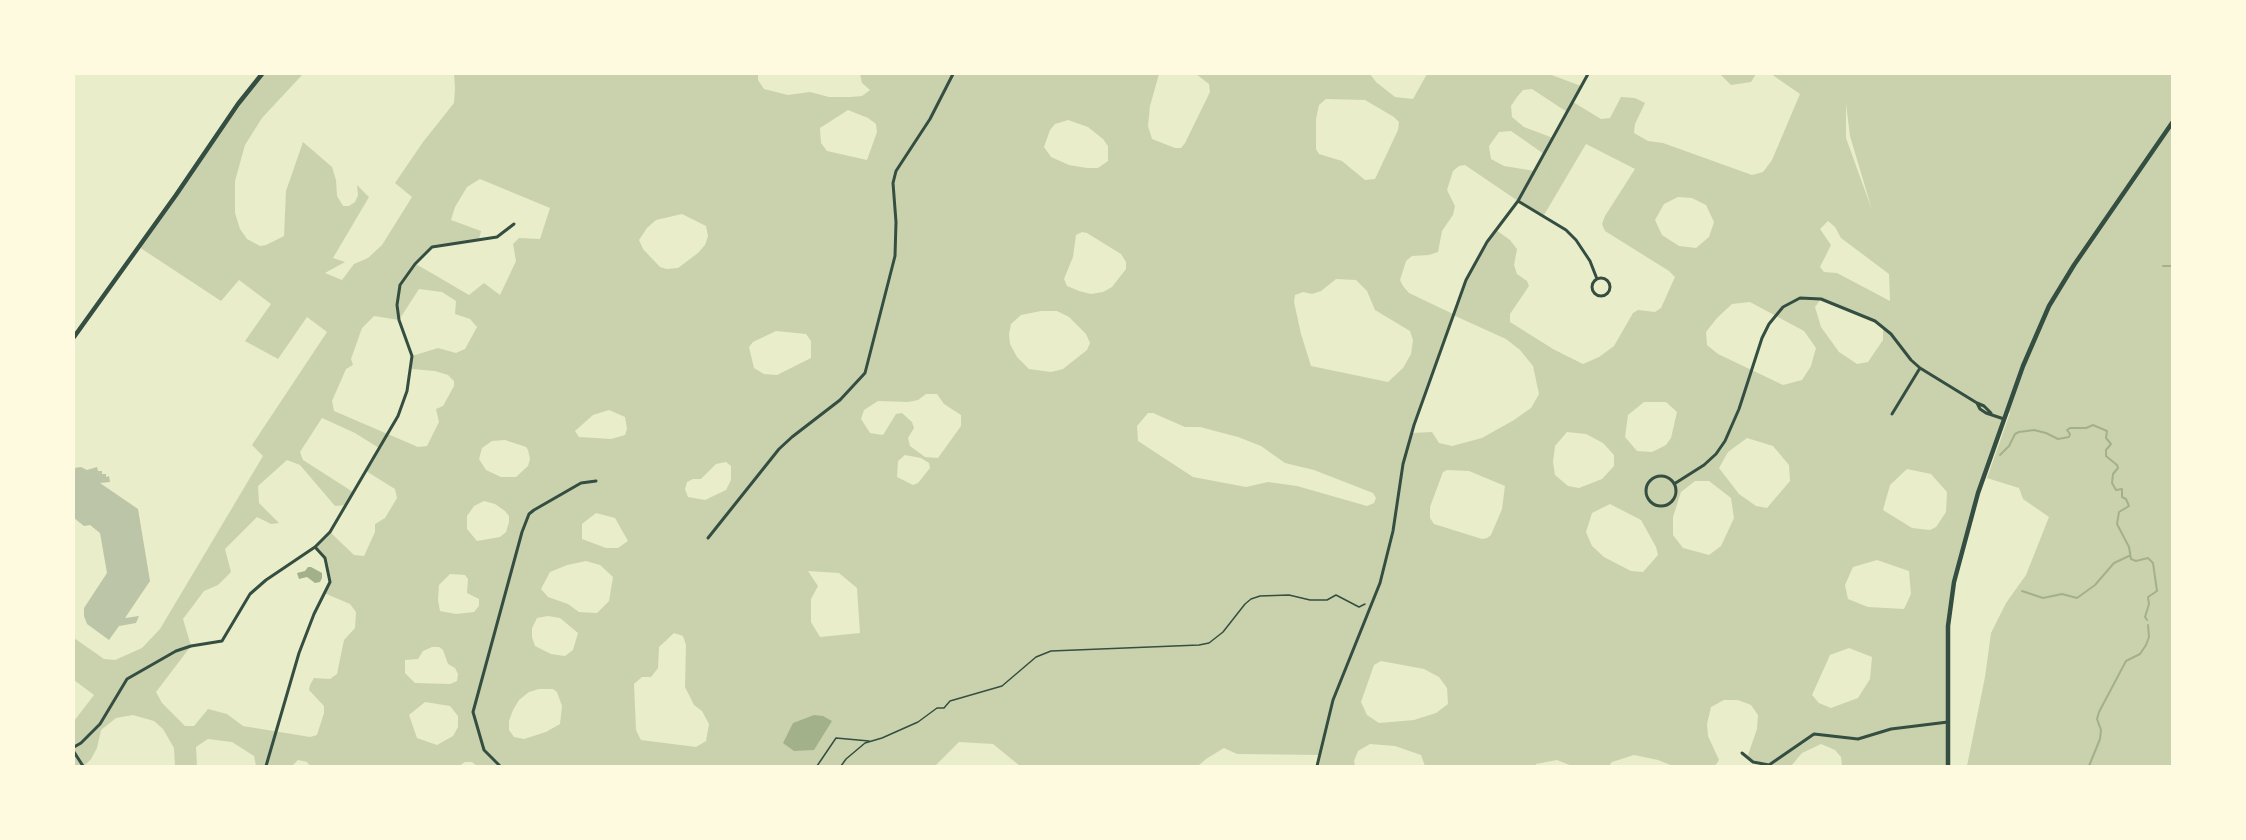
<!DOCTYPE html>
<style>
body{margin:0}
#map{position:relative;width:2246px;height:840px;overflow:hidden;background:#e9edc9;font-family:"Asap Condensed",sans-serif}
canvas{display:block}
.frame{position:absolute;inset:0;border:75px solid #fefae0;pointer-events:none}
</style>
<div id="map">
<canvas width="2246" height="840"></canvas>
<div class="frame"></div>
</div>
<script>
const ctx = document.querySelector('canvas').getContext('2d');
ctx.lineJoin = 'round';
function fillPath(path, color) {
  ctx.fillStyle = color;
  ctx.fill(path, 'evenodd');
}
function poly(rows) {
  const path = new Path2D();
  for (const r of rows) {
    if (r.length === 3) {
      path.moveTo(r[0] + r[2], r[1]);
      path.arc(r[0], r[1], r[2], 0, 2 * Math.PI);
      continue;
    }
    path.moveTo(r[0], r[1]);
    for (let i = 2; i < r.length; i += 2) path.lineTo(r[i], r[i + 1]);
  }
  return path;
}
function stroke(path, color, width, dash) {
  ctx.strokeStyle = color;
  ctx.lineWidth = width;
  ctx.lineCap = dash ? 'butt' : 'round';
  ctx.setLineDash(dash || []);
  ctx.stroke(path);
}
fillPath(poly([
 [262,74,303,74,262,118,245,145,235,181,235,213,240,229,247,239,260,246,266,245,284,236,286,191,303,142,332,167,336,180,337,196,343,206,349,206,355,202,358,195,357,185,369,197,333,258,345,262,325,273,342,280,354,264,368,258,382,245,412,197,395,183,423,142,454,103,455,88,454,74,758,74,758,80,764,89,788,95,810,92,829,97,850,97,862,96,870,90,862,83,860,74,1159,74,1150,106,1148,126,1152,139,1175,148,1181,148,1185,143,1210,92,1209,84,1196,74,1370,74,1376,82,1395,97,1413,99,1427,74,1549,74,1581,86,1573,102,1601,119,1610,118,1621,97,1635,98,1645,103,1635,124,1634,133,1648,141,1663,143,1752,175,1763,172,1772,160,1800,94,1771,74,2172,74,2172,766,1967,766,1985,677,1991,633,2006,603,2026,575,2049,517,2023,499,2019,488,1987,478,2010,413,2008,410,1978,493,1954,582,1948,626,1948,766,1842,766,1841,757,1835,750,1821,744,1802,753,1791,766,1763,766,1751,760,1748,755,1757,729,1758,715,1751,705,1738,700,1724,700,1711,707,1707,724,1708,736,1719,760,1715,766,1673,766,1658,760,1634,755,1612,762,1609,766,1572,766,1557,760,1536,764,1535,766,1425,766,1421,755,1395,746,1370,744,1358,751,1354,761,1355,766,1317,766,1319,755,1237,754,1224,748,1206,759,1198,766,1020,766,993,744,959,742,935,766,477,766,472,762,465,762,459,766,310,766,307,762,298,760,292,766,256,766,254,756,232,742,208,739,196,747,197,766,175,766,174,748,163,729,154,721,133,715,116,718,101,730,97,748,91,759,84,766,74,766,74,721,94,695,74,680,74,638,104,659,115,660,142,648,160,629,263,456,252,445,327,332,307,317,278,359,245,341,271,304,239,280,221,301,139,247],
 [1532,89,1567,112,1553,138,1524,127,1512,117,1511,106,1517,97,1523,90],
 [1326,99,1365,100,1394,117,1399,122,1398,130,1375,179,1365,180,1342,161,1319,154,1316,149,1316,119,1319,105],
 [1846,104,1850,136,1872,210,1846,138],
 [848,110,868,118,876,124,877,132,867,160,827,151,821,143,820,128],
 [1068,120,1088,127,1103,139,1108,146,1108,161,1098,168,1087,168,1069,165,1051,157,1044,147,1050,130,1055,124],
 [1511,131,1544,154,1535,171,1504,166,1491,159,1489,146,1499,132],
 [1586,144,1635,169,1605,216,1602,224,1605,231,1669,271,1675,277,1661,308,1655,312,1638,310,1633,313,1614,346,1599,357,1583,364,1553,349,1510,322,1510,314,1529,286,1527,281,1517,274,1514,265,1517,249,1510,240,1496,230,1466,280,1453,314,1409,293,1403,286,1400,280,1406,261,1412,256,1429,255,1438,252,1442,231,1453,215,1455,206,1447,190,1453,171,1459,166,1465,165,1518,201,1544,215],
 [480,179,550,208,540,239,519,238,513,244,516,261,500,295,484,283,469,295,416,264,432,247,479,239,481,231,451,220,455,207,467,187],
 [1678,197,1692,198,1706,205,1714,222,1709,237,1696,248,1679,246,1662,235,1655,220,1664,204],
 [682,214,706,226,708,236,705,245,698,253,678,268,667,269,660,267,643,249,639,240,647,228,656,220],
 [1828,221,1835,227,1841,238,1889,274,1890,301,1837,273,1824,272,1820,267,1831,245,1820,229],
 [1082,232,1087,233,1121,254,1126,262,1126,269,1112,287,1103,292,1091,294,1079,291,1067,286,1064,279,1073,257,1076,235],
 [1336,279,1356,280,1367,291,1375,310,1410,331,1413,340,1411,354,1403,368,1388,382,1311,366,1301,334,1294,302,1295,295,1303,292,1312,294,1321,291],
 [419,289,442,292,456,301,455,314,470,319,477,327,465,349,456,353,438,348,412,356,412,369,435,371,448,375,454,381,454,386,443,406,436,409,439,422,427,446,418,447,334,411,332,401,346,369,353,365,351,359,362,328,374,316,399,320],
 [1821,299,1875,321,1883,327,1883,340,1868,362,1857,364,1839,352,1821,327,1815,307],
 [1750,302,1804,331,1816,348,1811,366,1802,380,1783,385,1718,354,1707,345,1706,332,1717,318,1732,304],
 [1041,311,1057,311,1069,317,1086,334,1090,343,1087,350,1063,369,1051,372,1029,369,1017,357,1010,344,1009,334,1011,324,1021,315],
 [1453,315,1506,339,1520,350,1533,366,1539,394,1531,408,1514,420,1482,438,1452,446,1439,443,1432,432,1412,433],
 [776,331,806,334,811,341,811,358,777,375,764,374,754,368,749,347,753,342],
 [926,394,937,394,944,404,961,415,961,426,938,458,925,457,910,446,908,438,914,428,912,422,902,413,896,414,883,435,870,433,861,419,864,410,878,401,908,402,918,400],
 [1644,402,1666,402,1677,412,1671,438,1666,445,1652,452,1637,451,1625,437,1628,415],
 [609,410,625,417,627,429,625,435,611,439,579,437,575,431,593,415],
 [1148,413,1153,413,1185,427,1200,427,1238,437,1261,446,1285,463,1314,470,1373,493,1376,498,1374,503,1367,506,1297,486,1268,482,1246,487,1193,477,1138,441,1137,426],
 [322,418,355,433,379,448,366,471,395,489,397,498,385,518,375,524,375,532,364,556,354,555,330,532,315,547,325,558,330,582,324,593,350,604,356,612,355,628,344,640,337,674,330,679,314,678,310,685,309,690,324,706,324,713,317,735,310,737,243,726,227,714,208,709,194,726,185,726,162,703,156,692,191,646,183,619,204,591,218,585,231,572,225,549,257,517,271,524,279,523,259,503,258,486,287,460,300,465,335,506,346,505,353,492,303,460,300,452],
 [1567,432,1586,434,1603,443,1614,455,1614,466,1602,479,1579,488,1568,486,1555,475,1553,462,1555,446],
 [1747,438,1773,446,1789,465,1790,481,1767,508,1756,506,1739,494,1719,468,1728,452],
 [505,440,526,447,528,450,530,459,528,466,516,477,501,477,486,470,479,459,482,448,492,441],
 [905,455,921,458,929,463,930,468,918,483,913,485,897,477,898,461],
 [726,462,731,466,731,480,726,490,705,500,688,497,685,489,687,482,693,479,701,479,716,464],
 [1907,469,1931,474,1947,492,1946,512,1936,527,1930,530,1912,528,1883,510,1890,485],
 [1447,470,1469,471,1505,486,1502,509,1491,535,1487,538,1482,539,1434,524,1430,518,1430,507,1443,472],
 [1695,481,1709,481,1731,498,1734,518,1721,546,1709,555,1683,548,1673,535,1673,517,1681,492],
 [484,501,495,504,505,511,509,516,509,522,506,532,500,537,477,541,467,529,467,516,474,506],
 [1610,504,1641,520,1656,547,1658,555,1643,572,1631,571,1604,557,1592,546,1586,532,1592,513],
 [596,513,615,518,628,541,618,548,606,548,582,539,582,524],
 [1877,560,1909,571,1911,594,1904,609,1868,607,1848,599,1845,585,1853,567],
 [586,561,600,565,613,577,609,601,597,613,579,612,568,604,548,597,541,589,550,572,567,565],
 [808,571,839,573,857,588,860,633,820,637,811,622,811,599,818,586],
 [450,574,465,575,468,579,467,593,479,599,479,606,474,612,456,614,440,611,438,600,439,585],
 [548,616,560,618,578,633,573,650,565,656,551,654,535,646,532,637,532,628,537,618],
 [674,633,683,636,686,645,685,687,694,705,702,711,709,724,706,741,696,747,641,740,636,730,634,684,642,677,651,677,658,668,659,647],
 [432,647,439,647,443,650,448,664,455,668,458,674,457,681,450,684,415,683,405,673,405,660,418,659,423,651],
 [1849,648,1872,657,1870,679,1858,698,1831,708,1819,703,1812,695,1830,655],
 [1381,661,1424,669,1439,677,1447,688,1448,704,1436,713,1414,720,1379,723,1367,715,1361,702,1374,665],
 [539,689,553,689,557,692,562,706,560,724,546,732,524,739,514,737,509,730,509,721,513,710,519,700,529,692],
 [425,702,450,706,458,716,458,727,453,736,437,745,417,738,409,715],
 [1720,74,1756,74,1751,82,1731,85]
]), '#cad2ad');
fillPath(poly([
 [308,567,311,567,322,573,322,578,320,582,315,583,307,577,299,579,297,573,305,571],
 [814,715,823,716,832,721,814,750,794,751,783,743,793,723]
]), '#a3b18a');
stroke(poly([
 [2163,266,2172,266],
 [2000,455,2009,446,2015,434,2019,432,2034,430,2046,433,2058,439,2069,437,2070,434,2067,430,2070,428,2086,428,2093,425,2107,431,2106,438,2111,444,2106,450,2106,456,2117,465,2118,468,2113,474,2112,483,2116,490,2122,489,2122,497,2126,499,2129,506,2119,512,2117,524,2129,547,2131,559,2136,561,2148,558,2153,563,2157,591,2148,597,2149,604,2145,617,2147,620],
 [2022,591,2043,598,2062,594,2077,598,2095,585,2114,563,2129,556],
 [2089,766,2100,739,2101,730,2097,719,2099,712,2126,661,2140,654,2146,645,2149,637,2148,625]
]), '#a3b18a', 2);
fillPath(poly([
 [81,467,87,470,97,467,98,471,102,471,102,474,106,474,106,477,109,476,110,482,100,483,138,509,150,581,125,618,139,616,136,623,119,626,109,640,87,624,84,616,84,608,107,573,100,533,90,525,84,526,74,518,74,468]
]), '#bcc5a7');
stroke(poly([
 [817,766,836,738,869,741],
 [841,766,846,759,865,743,882,738,918,722,937,708,944,708,950,701,1002,686,1036,657,1051,651,1199,645,1209,643,1223,632,1245,604,1251,599,1260,596,1289,595,1310,600,1327,600,1336,595,1359,607,1365,604]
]), '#344e41', 1.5);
stroke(poly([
 [1518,201,1566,230,1576,240,1590,261,1597,279],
 [1601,287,9],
 [1977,403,1980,409,1986,413,2004,419],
 [1892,414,1920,368],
 [1661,491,15],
 [1674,484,1704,465,1716,454,1725,441,1739,409,1762,338,1769,324,1783,307,1800,298,1821,299,1875,321,1891,334,1911,360,1920,368,1977,403,1984,406,1991,413],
 [708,538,779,449,792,437,840,400,865,373,895,256,896,222,893,183,896,171,930,119,953,74],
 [74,747,81,743,100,724,127,679,176,651,191,646,222,641,250,594,266,580,315,547,330,532,398,416,407,391,412,356,399,320,397,305,400,285,415,264,432,247,497,237,514,224],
 [74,752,83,766],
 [1742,753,1753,762,1769,765,1814,734,1858,739,1891,729,1948,722],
 [266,766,299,653,314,614,330,582,325,558,315,547],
 [500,766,484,750,473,712,522,532,529,514,534,510,581,483,596,481],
 [1317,766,1333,700,1380,583,1393,531,1403,464,1414,425,1466,280,1487,242,1518,201,1588,74]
]), '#344e41', 3);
stroke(poly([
 [74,337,176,195,238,104,262,74]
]), '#344e41', 4.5);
stroke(poly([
 [1948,766,1948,626,1954,582,1978,493,2023,366,2049,306,2074,265,2172,123]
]), '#344e41', 4.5);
</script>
